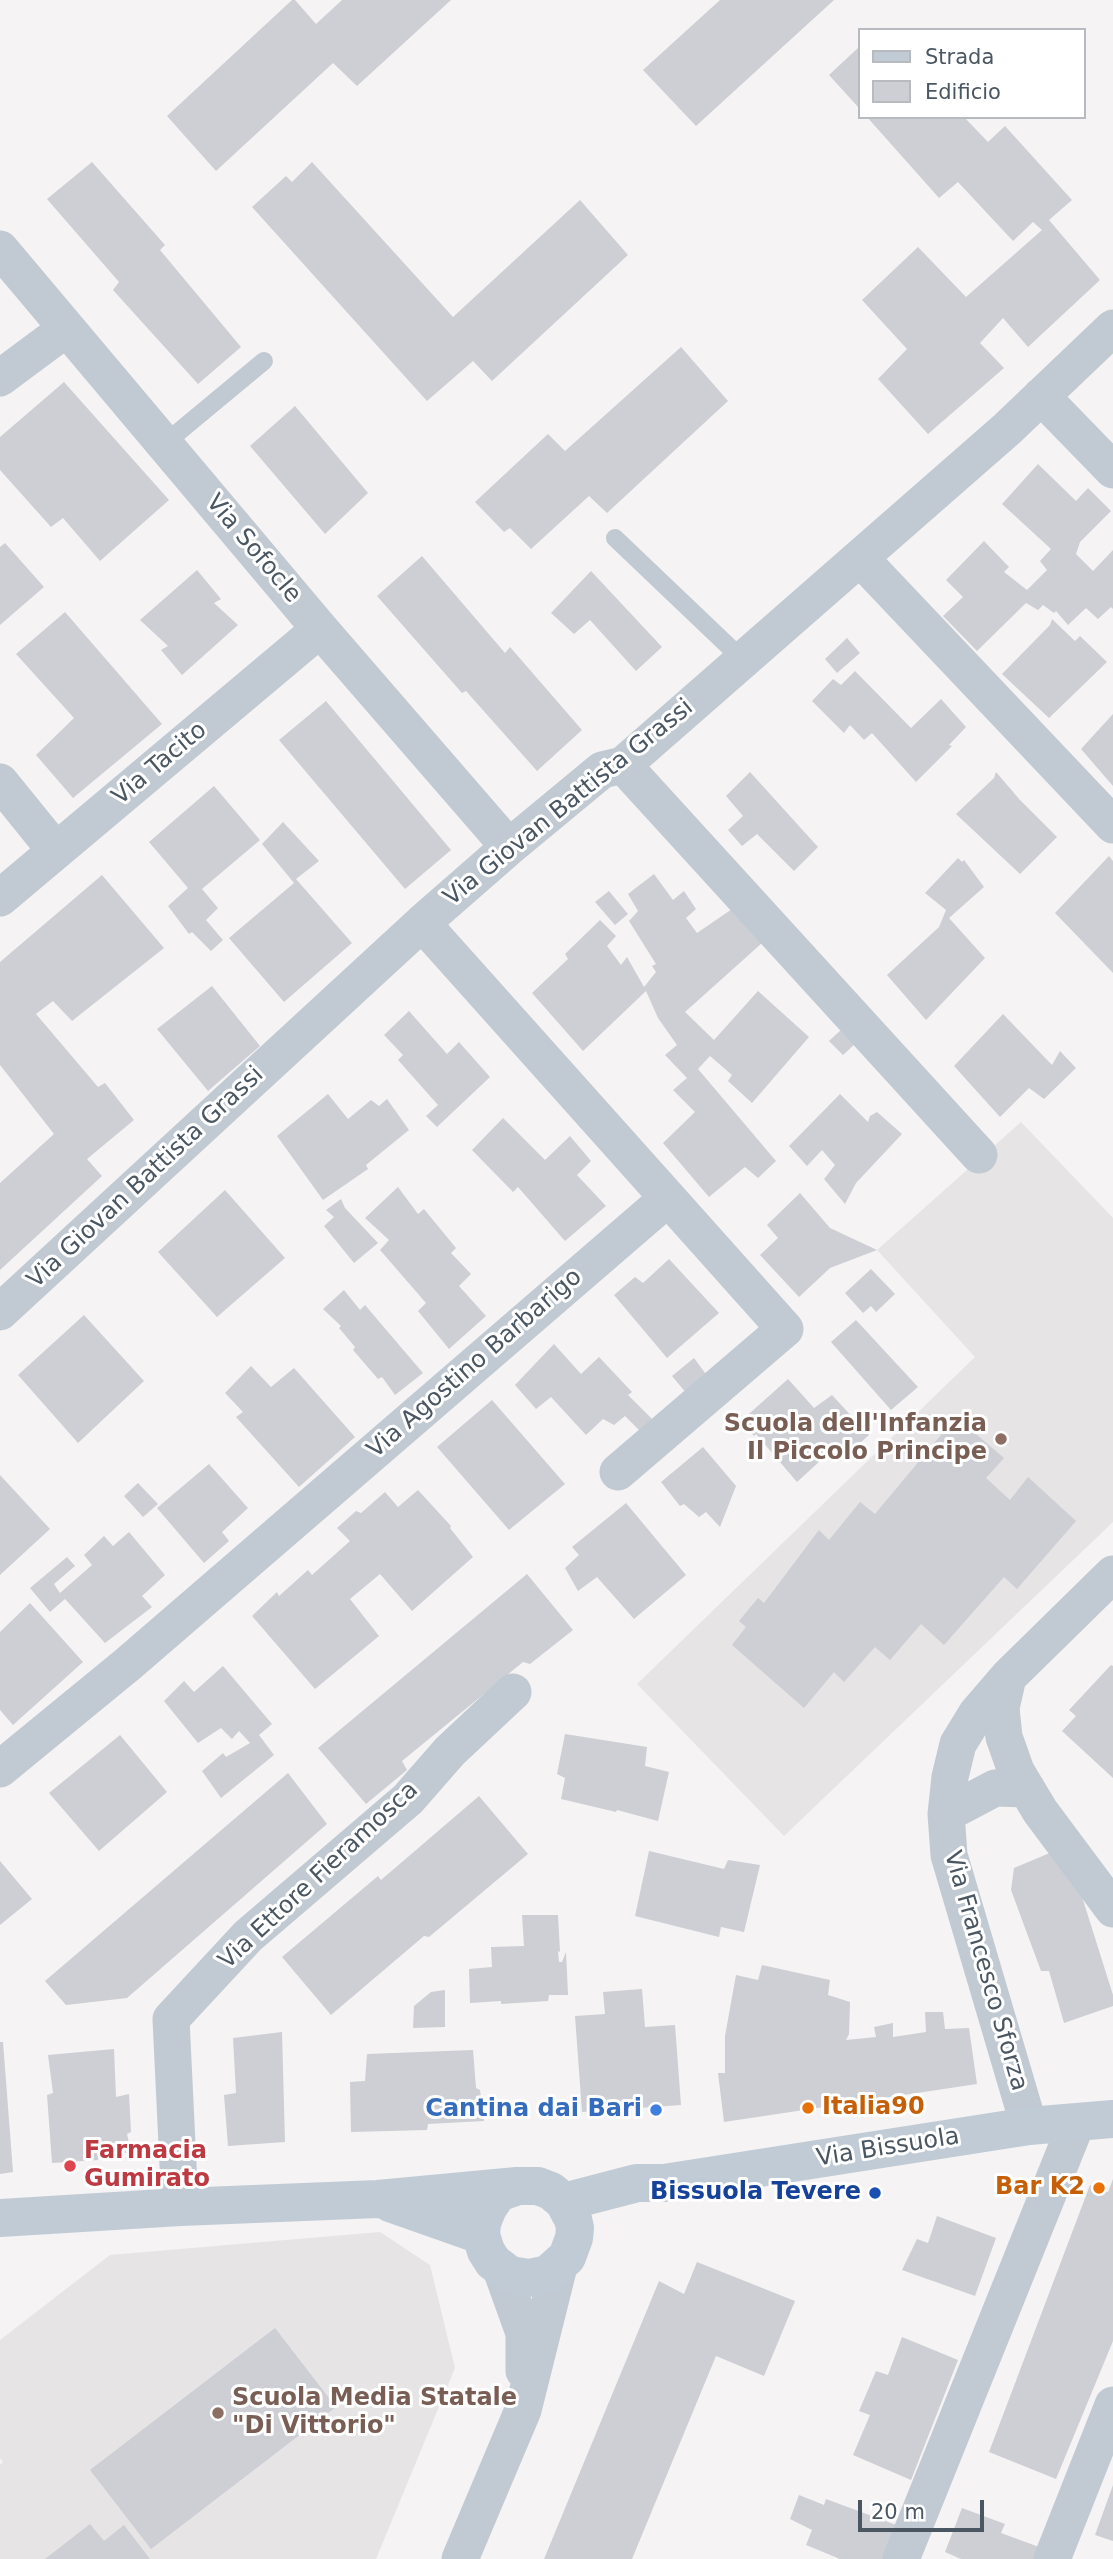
<!DOCTYPE html>
<style>
body{margin:0}
#map{position:relative;width:1113px;height:2559px;overflow:hidden;background:#f5f3f3;font-family:"DejaVu Sans",sans-serif}
canvas{display:block}
.legend{position:absolute;left:858px;top:28px;width:228px;height:91px;box-sizing:border-box;background:#fff;border:2px solid #b7bbc0;margin:0;padding:9px 12px;list-style:none;font-size:21px;color:#4a5661}
.legend li{display:flex;align-items:center;gap:14px;height:35px}
.legend b{width:35px;border:2px solid #b7bbc0}
.scale{position:absolute;left:858px;top:2500px;width:126px;height:32px;box-sizing:border-box;border:4px solid #4a5661;border-top:0;padding-left:9px;font-size:21px;line-height:24px;white-space:nowrap;color:#4a5661;-webkit-text-stroke:5px #fff;paint-order:stroke}
</style>
<div id="map">
<canvas width="1113" height="2559"></canvas>
<ul class="legend">
<li><b style="height:9px;background:#c1cbd6"></b>Strada</li>
<li><b style="height:19px;background:#cdcfd5"></b>Edificio</li>
</ul>
<div class="scale">20 m</div>
</div>
<script>
const ctx = document.querySelector('canvas').getContext('2d');
ctx.lineJoin = 'round';
function fillPath(path, color) {
  ctx.fillStyle = color;
  ctx.fill(path, 'evenodd');
}
function poly(rows) {
  const path = new Path2D();
  for (const r of rows) {
    path.moveTo(r[0], r[1]);
    for (let i = 2; i < r.length; i += 2) path.lineTo(r[i], r[i + 1]);
  }
  return path;
}
function stroke(path, color, width, dash) {
  ctx.strokeStyle = color;
  ctx.lineWidth = width;
  ctx.lineCap = dash ? 'butt' : 'round';
  ctx.setLineDash(dash || []);
  ctx.stroke(path);
}
function write(font, color, halo, rows, align = 'center') {
  ctx.font = font + ' "DejaVu Sans",sans-serif';
  ctx.lineWidth = 6;
  ctx.setLineDash([]);
  ctx.textBaseline = 'middle';
  ctx.strokeStyle = halo;
  ctx.fillStyle = color;
  for (const [text, x, y, turn = 0] of rows) {
    ctx.save();
    ctx.translate(x, y);
    ctx.rotate((+turn || 0) * Math.PI / 180);
    ctx.textAlign = isNaN(turn) ? turn : align;
    if (halo) ctx.strokeText(text, 0, 0);
    ctx.fillText(text, 0, 0);
    ctx.restore();
  }
}
fillPath(poly([
 [1021,1122,1113,1218,1113,1522,784,1836,637,1684,975,1357,877,1250],
 [380,2232,430,2265,455,2368,376,2559,0,2559,0,2465,3,2462,0,2458,0,2340,110,2255]
]), '#e6e4e5');
fillPath(poly([
 [292,0,295,0,316,24,342,0,451,0,357,86,333,63,216,171,167,116],
 [720,0,834,0,696,126,643,70],
 [859,47,859,108,829,75],
 [867,117,964,117,988,142,1005,126,1072,200,1049,220,1100,280,1028,347,1003,318,980,343,1004,368,928,434,878,379,907,349,862,300,918,247,966,297,1042,230,1033,222,1013,241,958,182,939,198],
 [92,162,165,245,160,250,241,347,198,384,113,290,119,282,47,199],
 [312,162,453,317,580,200,628,255,492,381,473,361,427,401,252,207,286,176,292,182],
 [681,347,728,401,607,513,589,496,531,549,510,528,504,532,475,502,548,434,565,451],
 [64,382,169,500,100,561,63,518,51,527,0,470,0,437],
 [295,406,368,493,325,534,250,446],
 [1038,464,1076,501,1088,488,1111,511,1080,542,1076,554,1093,571,1113,550,1113,609,1111,607,1098,619,1086,608,1068,625,1056,611,1054,613,1043,605,1038,610,1026,603,977,651,943,616,963,597,946,580,984,541,1009,567,1004,572,1027,590,1047,570,1040,561,1051,549,1002,504],
 [5,543,44,587,0,625,0,547],
 [422,556,505,653,510,647,582,730,537,771,466,691,462,693,377,596],
 [197,570,221,599,214,603,238,625,182,675,161,650,168,646,140,620],
 [591,571,662,647,636,671,590,620,574,634,551,613],
 [65,612,162,724,73,798,36,755,74,718,16,654],
 [1052,619,1075,641,1080,636,1107,662,1049,718,1002,674,1050,625],
 [847,638,860,653,837,673,825,659],
 [855,671,911,728,941,699,966,727,949,745,952,746,916,782,872,733,864,740,850,725,844,733,812,701,833,679,841,685],
 [326,701,451,850,405,889,279,740],
 [1113,714,1113,786,1081,749],
 [750,772,818,847,794,871,757,834,742,846,728,830,743,816,726,796],
 [996,772,1020,800,1057,837,1020,874,956,814,994,778],
 [214,786,260,840,202,889,218,908,206,920,223,940,211,951,192,932,189,934,168,906,188,888,149,842],
 [283,822,319,861,296,879,352,943,284,1002,229,938,294,883,262,844],
 [1109,856,1113,861,1113,973,1055,913],
 [958,858,962,862,964,860,984,887,949,918,985,958,926,1020,887,975,939,927,946,910,925,893],
 [654,874,673,900,684,891,696,909,686,918,697,933,735,907,762,943,685,1012,714,1040,758,991,809,1037,752,1103,728,1081,732,1075,710,1056,698,1069,776,1161,758,1178,745,1167,709,1197,663,1143,695,1112,673,1090,687,1078,665,1055,677,1045,658,1018,646,991,583,1051,532,993,568,959,565,954,600,920,616,936,607,946,621,965,627,957,644,987,656,972,652,966,656,964,629,921,638,911,628,894],
 [102,875,164,948,72,1021,53,1001,36,1014,98,1087,105,1083,134,1120,87,1159,102,1176,0,1270,0,1183,54,1134,0,1065,0,962],
 [609,891,628,914,615,925,595,902],
 [212,986,260,1046,208,1091,157,1029],
 [409,1011,447,1054,459,1042,490,1077,437,1127,426,1116,438,1105,398,1060,403,1055,384,1035],
 [1003,1014,1052,1065,1060,1051,1076,1068,1044,1099,1029,1088,1000,1117,954,1066],
 [855,1017,868,1032,843,1055,829,1041],
 [328,1094,348,1119,371,1100,379,1106,387,1099,409,1130,366,1165,368,1169,323,1200,277,1136],
 [840,1094,868,1122,870,1116,877,1112,902,1134,856,1183,845,1204,824,1179,835,1165,822,1150,807,1166,789,1146],
 [503,1118,545,1160,570,1136,591,1161,577,1175,606,1206,565,1241,518,1187,513,1192,472,1150],
 [398,1187,418,1214,424,1209,456,1248,451,1253,471,1274,459,1286,486,1316,449,1349,418,1311,426,1303,380,1250,389,1240,365,1218],
 [225,1190,285,1258,217,1317,158,1252],
 [800,1193,830,1228,877,1250,830,1268,799,1297,760,1255,778,1238,767,1225],
 [341,1199,345,1208,378,1243,354,1263,324,1226,334,1217,326,1210],
 [669,1259,719,1313,667,1358,614,1295,635,1277,643,1283],
 [871,1269,895,1294,876,1312,871,1306,863,1313,845,1293],
 [344,1290,360,1310,365,1305,423,1373,395,1395,382,1377,378,1379,353,1350,355,1347,339,1328,341,1326,323,1309],
 [84,1315,144,1381,78,1443,18,1375],
 [856,1320,918,1387,891,1410,831,1342],
 [554,1344,581,1374,599,1357,632,1392,628,1395,658,1425,645,1436,625,1416,614,1425,603,1419,586,1435,551,1397,536,1409,515,1385],
 [694,1358,711,1381,692,1400,672,1376],
 [251,1366,271,1387,294,1368,355,1437,299,1487,236,1417,243,1412,225,1393],
 [788,1379,814,1408,832,1395,869,1435,840,1461,831,1451,797,1482,756,1434,754,1436,741,1421],
 [492,1400,565,1484,509,1530,437,1447],
 [956,1417,1004,1458,986,1478,1010,1500,1028,1477,1076,1521,1017,1589,1004,1577,944,1645,921,1624,890,1660,875,1647,844,1682,834,1672,804,1708,732,1645,746,1627,739,1621,758,1598,764,1603,819,1530,829,1540,860,1502,875,1514],
 [703,1447,736,1486,720,1527,706,1512,699,1517,684,1504,680,1506,661,1482],
 [209,1464,248,1508,222,1532,229,1541,204,1563,157,1508],
 [0,1475,50,1529,0,1575],
 [138,1483,158,1504,143,1517,124,1496],
 [418,1490,451,1526,450,1528,473,1557,412,1611,380,1574,350,1599,379,1636,315,1689,252,1616,277,1592,279,1596,308,1570,312,1575,350,1541,337,1528,356,1511,361,1513,385,1492,398,1507],
 [626,1503,686,1575,634,1619,597,1577,578,1591,565,1568,579,1555,572,1547],
 [129,1532,165,1575,142,1596,152,1607,105,1643,65,1599,50,1612,30,1588,67,1557,75,1566,54,1584,60,1593,92,1565,84,1555,104,1536,113,1546],
 [527,1574,573,1630,530,1664,523,1662,402,1761,407,1770,366,1804,318,1748],
 [30,1603,83,1662,13,1725,0,1710,0,1632],
 [1111,1665,1113,1666,1113,1778,1062,1731,1076,1716,1069,1710],
 [223,1666,272,1724,259,1735,274,1755,221,1798,202,1771,223,1753,226,1757,250,1743,239,1731,232,1739,221,1728,198,1743,164,1701,184,1681,194,1692],
 [565,1734,647,1747,645,1766,669,1772,658,1821,617,1810,616,1812,561,1799,565,1778,557,1774],
 [120,1735,167,1792,99,1851,49,1793],
 [288,1773,327,1824,127,1998,66,2005,45,1981],
 [479,1796,528,1854,429,1937,424,1936,331,2015,282,1957,378,1876,381,1880],
 [649,1851,724,1869,728,1860,760,1865,744,1932,721,1927,719,1937,635,1916],
 [1052,1852,1078,1884,1113,1995,1113,2006,1064,2023,1049,1971,1041,1971,1011,1890,1014,1868],
 [0,1861,32,1899,0,1925],
 [522,1915,558,1915,560,1952,558,1951,559,1962,562,1962,566,1952,568,1995,549,1995,548,2001,501,2004,501,2001,470,2003,469,1969,492,1967,491,1947,524,1946],
 [762,1965,830,1980,828,1995,850,2002,849,2034,846,2040,876,2037,874,2027,893,2023,893,2037,926,2032,925,2012,943,2012,945,2029,969,2028,977,2084,724,2122,718,2073,725,2073,725,2036,736,1975,758,1980],
 [642,1989,645,2027,675,2025,681,2105,582,2112,575,2016,605,2014,603,1992],
 [445,1990,445,2027,413,2028,414,2006,431,1992],
 [282,2032,285,2142,228,2146,224,2095,236,2093,233,2038],
 [0,2042,3,2042,13,2172,0,2174],
 [114,2049,116,2097,129,2094,131,2132,127,2134,131,2152,98,2157,98,2160,52,2163,47,2095,53,2093,48,2055],
 [473,2050,476,2088,480,2090,484,2121,428,2124,427,2130,351,2132,350,2082,365,2081,367,2054],
 [1113,2179,1113,2341,1056,2479,989,2452,1090,2185,1108,2192],
 [937,2216,996,2238,975,2296,902,2270,917,2239,928,2243],
 [697,2262,795,2301,764,2376,716,2356,632,2559,544,2559,659,2281,684,2294],
 [275,2328,336,2407,151,2549,90,2470],
 [902,2337,958,2360,911,2480,853,2455,870,2415,859,2411,876,2371,888,2375],
 [1113,2485,1113,2541,1095,2535],
 [799,2495,824,2505,826,2499,899,2526,891,2559,840,2559,806,2545,812,2530,790,2519],
 [962,2508,1005,2524,1001,2533,1050,2551,1047,2559,961,2559,945,2552],
 [90,2524,104,2541,124,2525,150,2559,45,2559]
]), '#cdcfd5');
stroke(poly([
 [164,444,264,361],
 [615,538,743,660]
]), '#c1cad2', 18);
stroke(poly([
 [0,249,320,629,509,847],
 [0,378,66,329],
 [1041,396,1113,470],
 [860,558,1113,825],
 [623,765,979,1155],
 [0,782,56,851],
 [0,898,320,629],
 [0,1312,422,923,509,847,602,770,623,765,1007,429,1113,328],
 [618,1472,785,1329,668,1198],
 [1008,1677,1001,1708,1004,1737,1016,1771,1040,1811,1113,1909],
 [0,1769,128,1664,668,1198,422,923],
 [946,1814,995,1788,1027,1789],
 [1029,2126,949,1855,946,1814,950,1777,958,1744,977,1713,1008,1677,1113,1574],
 [180,2207,171,2019,248,1936,408,1799,450,1751,513,1692],
 [501,2269,524,2333,524,2371],
 [460,2559,523,2410,559,2266],
 [901,2559,1077,2122],
 [1052,2559,1113,2405]
]), '#c1cad2', 37);
stroke(poly([
 [564,2202,637,2183,664,2183,1029,2126,1113,2119],
 [390,2203,481,2235],
 [0,2218,180,2207,378,2199,517,2186,538,2186,551,2191,564,2202,573,2219,575,2228,574,2238,567,2257,548,2274,529,2278,510,2275,493,2262,486,2251,481,2235,482,2223,488,2208,498,2193,515,2187]
]), '#c1cbd6', 38);
for (const [x, y, r, color] of [
 [1001,1439,7,"#8d6e63"],
 [808,2108,7,"#e8710a"],
 [656,2110,7,"#3f7fe0"],
 [70,2166,7,"#e0444e"],
 [1099,2188,7,"#e8710a"],
 [875,2193,7,"#1a4fb4"],
 [218,2413,7,"#8d6e63"]
]) {
  const dot = new Path2D();
  dot.arc(x, y, r, 0, 2 * Math.PI);
  ctx.fillStyle = color;
  ctx.fill(dot);
  stroke(dot, '#fff', 2.5);
}
write('24px', '#4a5661', '#fff', [
 ["Via Sofocle",253,549,50],
 ["Via Tacito",160,764,-40],
 ["Via Giovan Battista Grassi",569,803,-39],
 ["Via Giovan Battista Grassi",146,1178,-43],
 ["Via Agostino Barbarigo",475,1364,-41],
 ["Via Ettore Fieramosca",319,1876,-43],
 ["Via Francesco Sforza",985,1971,74],
 ["Via Bissuola",888,2148,-9]
]);
write('bold 24px', '#785e54', '#fff', [
 ["Scuola dell'Infanzia",987,1425],
 ["Il Piccolo Principe",987,1453],
 ["Scuola Media Statale",232,2399,"left"],
 ["\"Di Vittorio\"",232,2427,"left"]
], 'right');
write('bold 24px', '#c56008', '#fff', [
 ["Italia90",822,2108],
 ["Bar K2",1085,2188,"right"]
], 'left');
write('bold 24px', '#366cbe', '#fff', [
 ["Cantina dai Bari",642,2110]
], 'right');
write('bold 24px', '#be3a42', '#fff', [
 ["Farmacia",84,2152],
 ["Gumirato",84,2180]
], 'left');
write('bold 24px', '#164399', '#fff', [
 ["Bissuola Tevere",861,2193]
], 'right');
</script>
